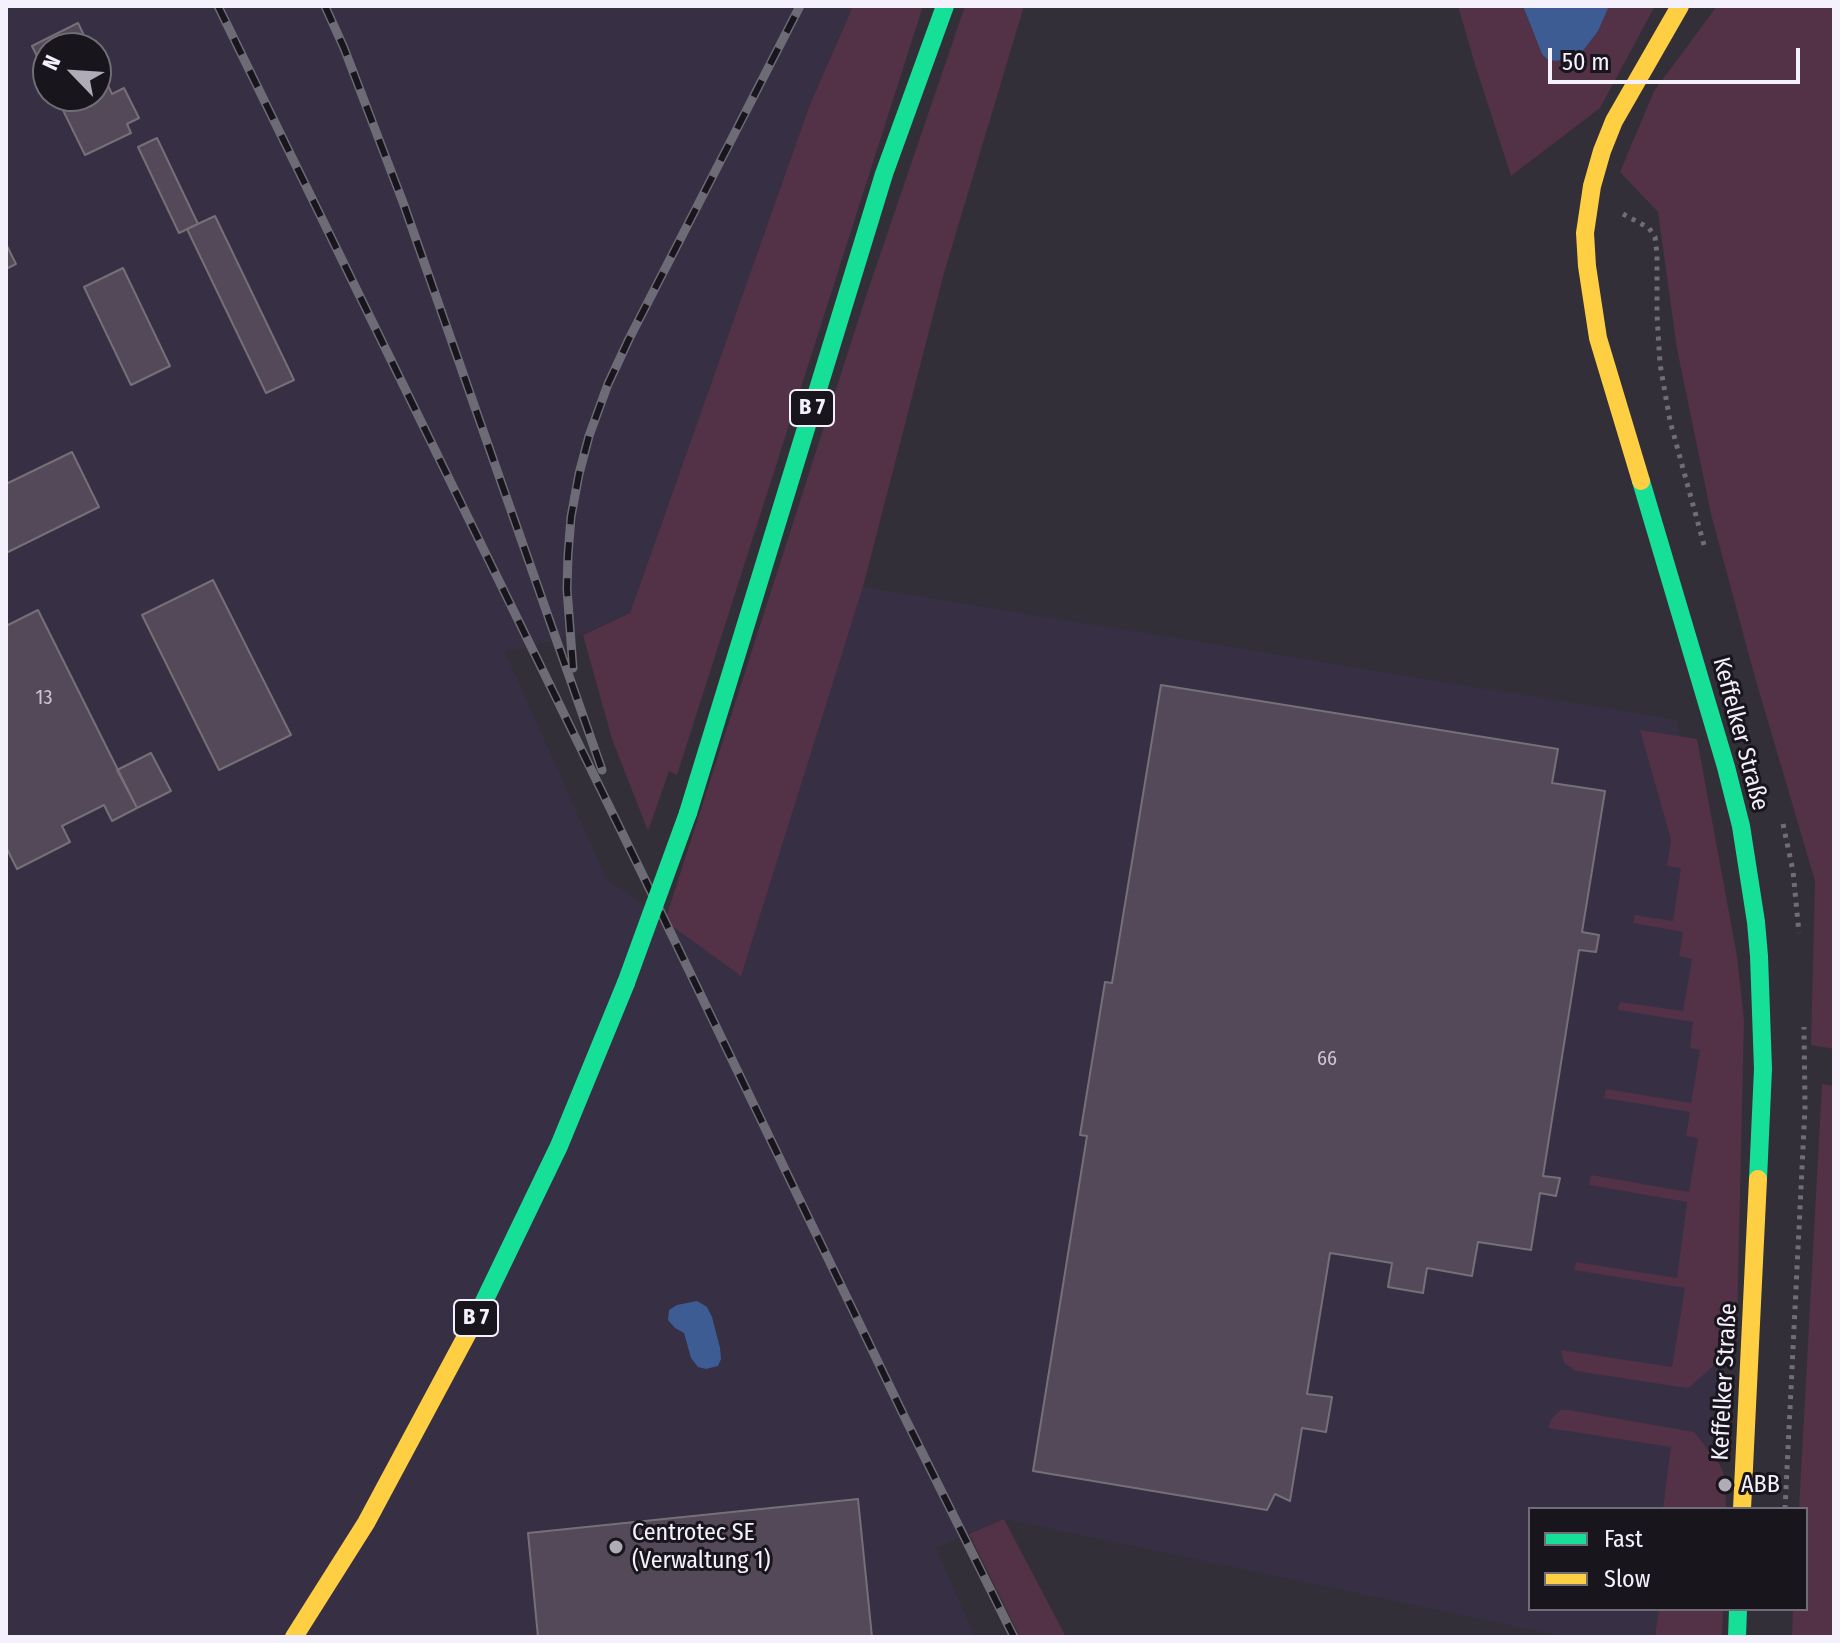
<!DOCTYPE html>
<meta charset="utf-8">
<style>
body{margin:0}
#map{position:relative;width:1840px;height:1643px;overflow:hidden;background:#322f38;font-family:"Fira Sans Condensed",sans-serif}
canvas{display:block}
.frame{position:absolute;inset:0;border:8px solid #f4f0fc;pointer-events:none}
.legend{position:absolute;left:1528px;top:1507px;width:280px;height:104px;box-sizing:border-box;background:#18151d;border:2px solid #706d76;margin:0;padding:10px 14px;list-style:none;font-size:24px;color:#f4f0fc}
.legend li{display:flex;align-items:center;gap:16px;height:40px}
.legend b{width:40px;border:2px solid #706d76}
.north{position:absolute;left:32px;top:32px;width:80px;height:80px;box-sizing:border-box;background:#18151d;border:2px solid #706d76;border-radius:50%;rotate:295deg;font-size:22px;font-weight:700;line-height:32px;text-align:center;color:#f4f0fc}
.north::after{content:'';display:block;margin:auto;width:28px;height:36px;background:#b0acb7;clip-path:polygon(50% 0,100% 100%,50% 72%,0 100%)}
.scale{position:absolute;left:1548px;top:48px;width:252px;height:36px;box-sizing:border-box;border:4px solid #f4f0fc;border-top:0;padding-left:10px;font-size:24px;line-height:28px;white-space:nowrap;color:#f4f0fc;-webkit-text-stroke:6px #18151d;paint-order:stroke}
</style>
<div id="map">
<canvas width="1840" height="1643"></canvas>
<div class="frame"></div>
<ul class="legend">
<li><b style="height:10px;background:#16e098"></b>Fast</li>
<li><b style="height:10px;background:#ffcf43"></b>Slow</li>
</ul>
<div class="north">N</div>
<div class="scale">50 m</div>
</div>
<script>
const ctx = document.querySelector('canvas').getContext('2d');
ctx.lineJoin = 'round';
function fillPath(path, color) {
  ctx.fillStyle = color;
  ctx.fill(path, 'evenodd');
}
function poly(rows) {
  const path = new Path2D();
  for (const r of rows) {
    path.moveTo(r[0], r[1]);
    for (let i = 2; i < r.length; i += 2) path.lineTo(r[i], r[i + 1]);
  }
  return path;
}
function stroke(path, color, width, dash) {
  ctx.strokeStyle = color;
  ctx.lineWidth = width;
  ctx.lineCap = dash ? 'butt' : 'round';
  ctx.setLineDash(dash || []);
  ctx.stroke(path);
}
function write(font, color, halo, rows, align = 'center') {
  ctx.font = font + ' "Fira Sans Condensed",sans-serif';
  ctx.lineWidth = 6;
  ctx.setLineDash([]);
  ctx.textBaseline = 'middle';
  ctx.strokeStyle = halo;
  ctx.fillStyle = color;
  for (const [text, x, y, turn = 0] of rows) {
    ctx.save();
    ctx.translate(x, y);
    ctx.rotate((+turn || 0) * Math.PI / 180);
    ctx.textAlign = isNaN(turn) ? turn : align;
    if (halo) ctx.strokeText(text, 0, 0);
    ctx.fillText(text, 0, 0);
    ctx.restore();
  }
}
fillPath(poly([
 [6,6,853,6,809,107,630,613,583,634,505,652,606,878,741,975,863,587,1677,720,1727,985,1723,1370,1712,1509,1530,1509,1530,1609,1704,1609,1701,1637,1566,1637,1004,1519,936,1548,975,1637,6,1637],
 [48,48,96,48,96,96,48,96]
]), '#372f43');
fillPath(poly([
 [853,6,923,6,677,775,669,771,648,831,612,739,583,635,630,613,809,107],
 [965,6,1024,6,944,273,863,587,741,976,665,921,866,296],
 [1458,6,1523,6,1542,54,1564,60,1579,55,1586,47,1598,31,1609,6,1655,6,1600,108,1511,176,1474,61],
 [1717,6,1834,6,1834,1049,1811,1045,1815,881,1754,674,1711,514,1677,349,1658,212,1620,172,1654,91],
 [1640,730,1697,739,1737,956,1744,1021,1737,1325,1728,1347,1714,1365,1690,1387,1686,1388,1576,1371,1564,1363,1561,1350,1672,1367,1685,1288,1574,1270,1576,1262,1677,1278,1687,1202,1589,1185,1591,1175,1689,1192,1698,1138,1686,1136,1690,1112,1604,1098,1606,1089,1691,1103,1700,1050,1690,1048,1693,1022,1618,1010,1620,1002,1683,1011,1692,959,1679,956,1683,932,1633,923,1635,915,1673,921,1681,868,1667,866,1671,840],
 [1822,1084,1834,1086,1834,1637,1792,1637,1793,1609,1806,1609,1806,1509,1799,1509],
 [1561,1410,1569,1410,1694,1432,1720,1465,1725,1477,1726,1509,1663,1509,1671,1447,1548,1428,1552,1418],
 [1004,1519,1066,1637,1020,1637,969,1534],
 [1659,1609,1723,1609,1722,1637,1655,1637]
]), '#533147');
fillPath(poly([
 [1523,6,1609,6,1598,31,1586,47,1579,55,1571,58,1555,61,1547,59,1542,54],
 [697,1301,707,1307,712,1317,720,1348,721,1359,718,1366,706,1369,698,1367,691,1358,684,1333,675,1328,668,1320,669,1310,677,1305]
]), '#3e5c94');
const building = poly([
 [78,23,90,48,48,48,48,79,32,46,78,23],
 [96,60,112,94,124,88,139,118,127,124,131,133,85,155,56,96,96,96,96,60],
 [157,138,198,224,179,233,138,147,157,138],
 [215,216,294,380,266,393,187,229,215,216],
 [6,244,16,264,6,269,6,244],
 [123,268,170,366,131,385,84,287,123,268],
 [72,452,99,507,6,553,6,484,72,452],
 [213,580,291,735,219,770,142,615,213,580],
 [38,610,137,808,112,821,104,805,62,826,70,842,17,869,6,847,6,626,38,610],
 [1161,685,1558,749,1552,783,1605,791,1582,932,1599,935,1596,952,1579,950,1543,1176,1560,1178,1556,1196,1540,1193,1531,1250,1478,1242,1472,1276,1427,1268,1423,1293,1388,1287,1392,1263,1330,1253,1307,1394,1332,1397,1326,1432,1302,1428,1290,1501,1275,1494,1267,1510,1033,1471,1087,1136,1080,1135,1105,982,1112,983,1161,685],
 [151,753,171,791,137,808,117,770,151,753],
 [858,1499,872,1637,538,1637,528,1533,858,1499]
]);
fillPath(building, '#544958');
stroke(building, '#757078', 2);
stroke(poly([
 [1623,214,1649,228,1655,237,1657,254,1657,315,1660,364,1670,421,1704,545],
 [1783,824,1793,871,1799,933],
 [1785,1509,1805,1108,1804,1027]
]), '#6e6d79', 5, [4, 6]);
stroke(poly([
 [1641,481,1726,767,1741,826,1756,922,1759,956,1763,1069,1758,1179],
 [688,813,884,174,945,6],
 [478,1314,559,1146,626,983],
 [1737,1637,1738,1609]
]), '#16e098', 18);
stroke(poly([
 [1641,481,1598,338,1587,266,1585,233,1592,186,1602,151,1614,121,1680,6],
 [1742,1509,1758,1179],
 [294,1637,366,1523,478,1314]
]), '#ffcf43', 18);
const rail = poly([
 [218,6,653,896,906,1420,1014,1637],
 [325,6,344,48,404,205,602,770],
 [573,668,567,589,568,555,571,517,579,474,589,436,608,384,629,339,800,6]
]);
stroke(rail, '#6d6b75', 9);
stroke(rail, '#18151d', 6, [18]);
stroke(poly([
 [626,983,688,813]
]), '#16e098', 18);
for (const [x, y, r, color] of [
 [1725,1485,8,"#b0acb7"],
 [616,1547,8,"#b0acb7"]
]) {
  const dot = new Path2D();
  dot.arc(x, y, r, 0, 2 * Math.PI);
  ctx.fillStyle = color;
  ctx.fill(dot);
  stroke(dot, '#18151d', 3);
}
write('20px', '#ccc6d3', null, [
 ["13",44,698],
 ["66",1327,1059]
]);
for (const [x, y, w] of [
 [812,408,44],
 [476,1318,44]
]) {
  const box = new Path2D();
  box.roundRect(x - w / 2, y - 18, w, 36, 6);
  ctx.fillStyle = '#18151d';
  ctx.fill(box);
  stroke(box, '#f4f0fc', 2);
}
write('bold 22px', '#f4f0fc', null, [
 ["B 7",812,408],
 ["B 7",476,1318]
]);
write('24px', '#f4f0fc', '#18151d', [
 ["Keffelker Straße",1740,734,75],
 ["Keffelker Straße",1725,1382,-87]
]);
write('24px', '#f4f0fc', '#18151d', [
 ["ABB",1741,1485],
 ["Centrotec SE",632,1533],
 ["(Verwaltung 1)",632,1561]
], 'left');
</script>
